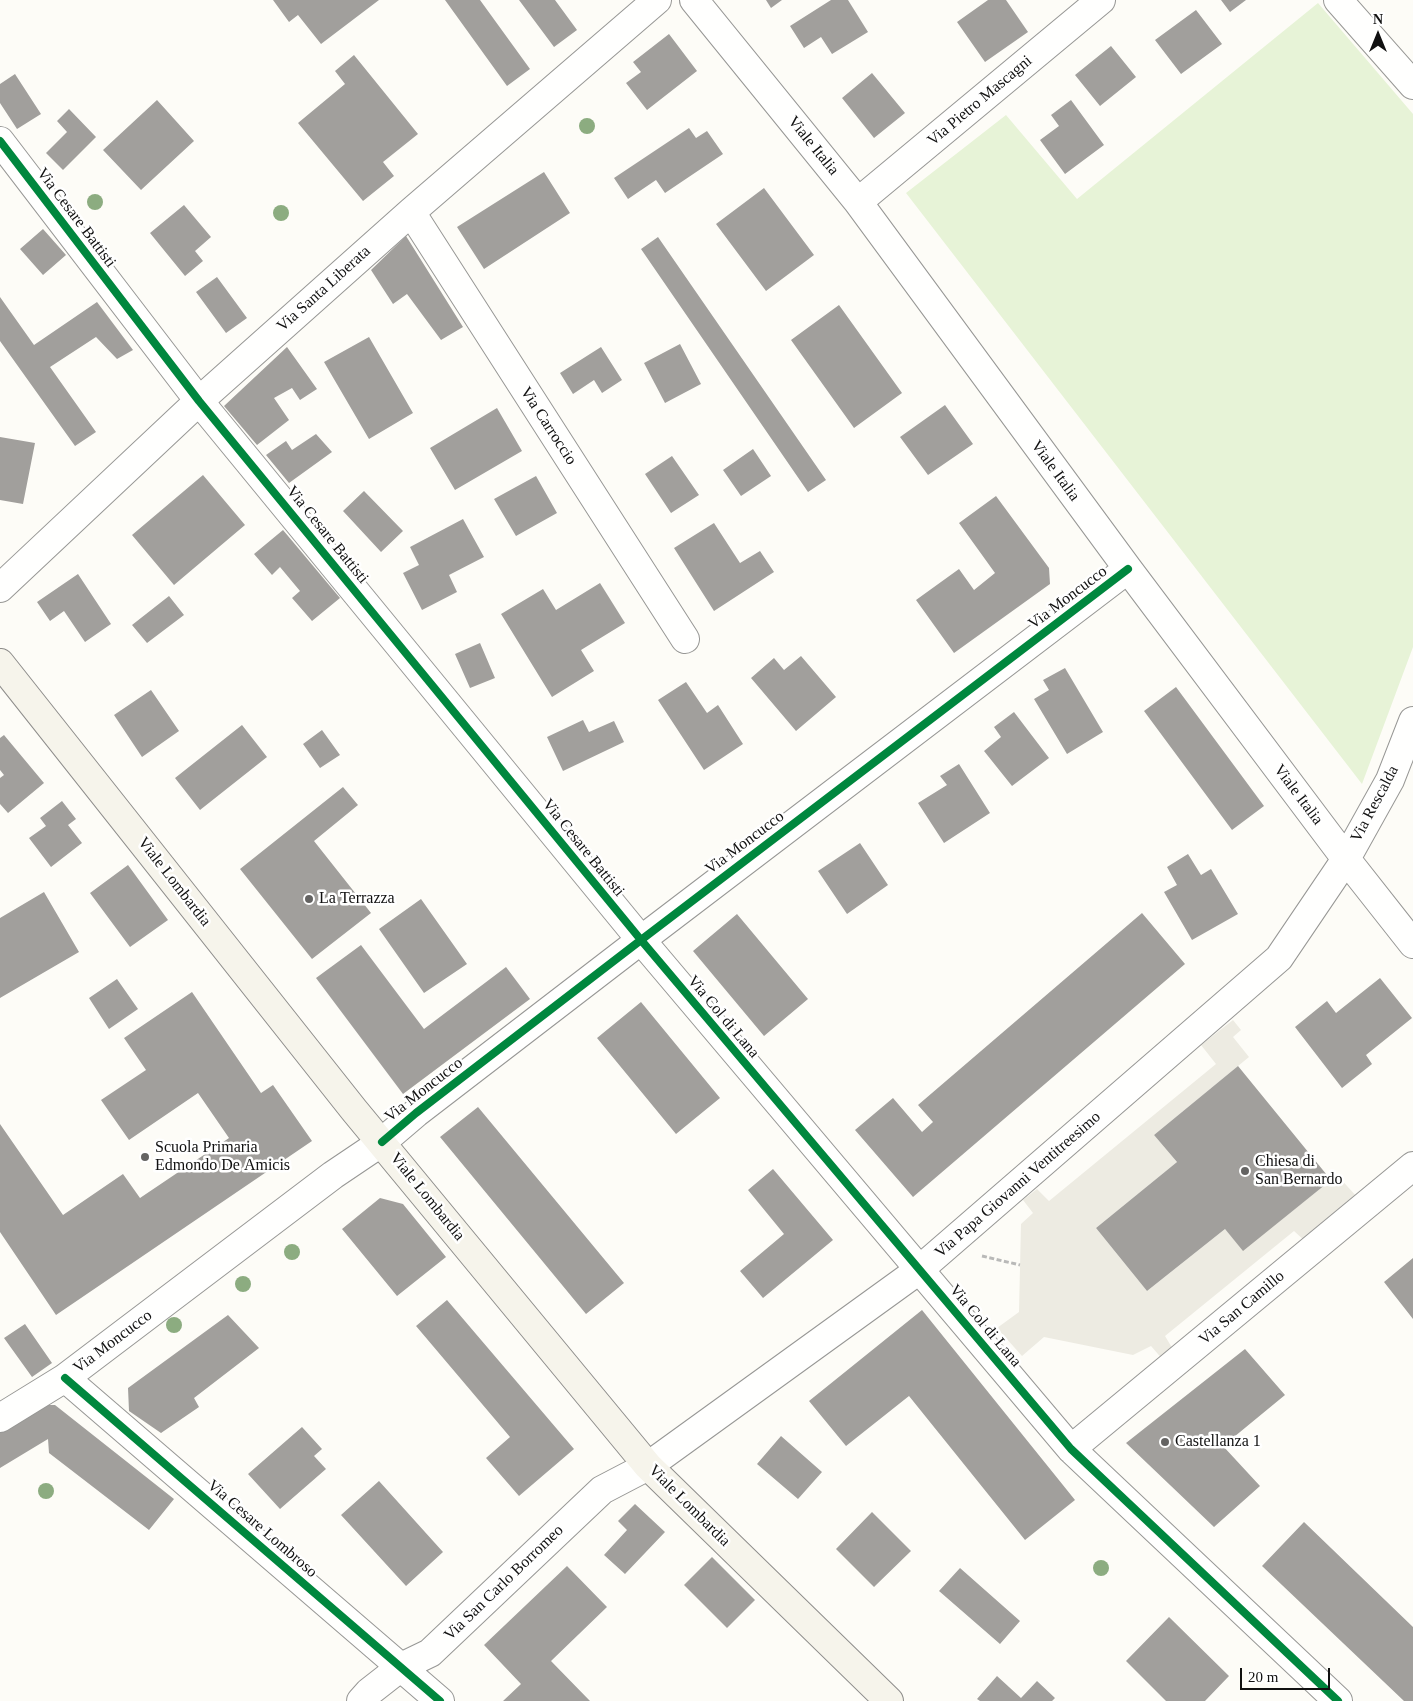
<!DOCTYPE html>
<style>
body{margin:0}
#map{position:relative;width:1413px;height:1701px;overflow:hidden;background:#fdfcf7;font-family:"Times New Roman",serif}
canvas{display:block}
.north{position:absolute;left:1353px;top:10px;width:50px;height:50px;-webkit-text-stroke:4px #fff;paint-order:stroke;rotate:0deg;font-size:14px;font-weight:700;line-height:20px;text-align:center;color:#111}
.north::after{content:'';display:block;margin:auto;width:18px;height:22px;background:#111;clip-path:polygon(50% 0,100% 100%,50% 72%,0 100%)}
.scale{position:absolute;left:1240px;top:1668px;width:90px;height:22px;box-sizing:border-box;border:2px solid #111;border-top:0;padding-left:6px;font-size:15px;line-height:18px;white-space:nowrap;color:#111;-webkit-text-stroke:4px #fff;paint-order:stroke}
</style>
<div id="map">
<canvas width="1413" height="1701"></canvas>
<div class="north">N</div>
<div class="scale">20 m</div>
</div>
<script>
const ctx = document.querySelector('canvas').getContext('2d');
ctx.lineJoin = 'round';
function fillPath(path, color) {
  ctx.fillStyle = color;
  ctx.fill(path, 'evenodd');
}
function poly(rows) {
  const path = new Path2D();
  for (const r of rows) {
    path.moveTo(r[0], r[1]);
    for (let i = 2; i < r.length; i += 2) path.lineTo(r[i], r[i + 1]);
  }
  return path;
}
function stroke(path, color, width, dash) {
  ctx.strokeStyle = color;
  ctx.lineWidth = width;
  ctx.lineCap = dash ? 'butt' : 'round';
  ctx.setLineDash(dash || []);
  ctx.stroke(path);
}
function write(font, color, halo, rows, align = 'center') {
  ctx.font = font + ' "Times New Roman",serif';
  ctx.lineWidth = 5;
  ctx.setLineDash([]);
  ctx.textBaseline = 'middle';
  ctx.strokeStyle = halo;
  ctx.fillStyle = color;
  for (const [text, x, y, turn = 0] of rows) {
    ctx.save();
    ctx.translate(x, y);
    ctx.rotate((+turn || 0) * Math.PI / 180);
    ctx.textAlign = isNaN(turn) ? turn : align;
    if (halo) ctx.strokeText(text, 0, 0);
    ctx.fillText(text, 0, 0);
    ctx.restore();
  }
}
fillPath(poly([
 [1318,3,1413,114,1413,647,1362,784,906,193,1006,115,1077,199]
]), '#e7f3d7');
fillPath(poly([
 [1233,1020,1241,1030,1233,1037,1249,1057,1154,1135,1177,1162,1096,1228,1147,1291,1225,1229,1243,1250,1337,1175,1358,1198,1306,1242,1294,1231,1165,1336,1174,1351,1164,1361,1151,1346,1133,1355,1044,1337,1022,1356,997,1328,1019,1312,1021,1224,1033,1213,1023,1200,1037,1189,1049,1201,1216,1064,1201,1045]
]), '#edebe2');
fillPath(poly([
 [273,0,379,0,321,44,298,15,289,22],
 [445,0,480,0,530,69,507,86],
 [519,0,555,0,577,30,554,47],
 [766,0,782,0,771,8],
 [831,0,848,0,868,32,832,54,821,37,804,48,790,26],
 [988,0,1006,0,1028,32,985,62,957,22],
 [1221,0,1246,0,1230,12],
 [1196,10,1222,44,1181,74,1155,40],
 [669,34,697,71,647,110,626,83,641,72,633,62],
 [1111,46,1136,77,1100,106,1075,75],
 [354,55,418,134,383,162,394,176,363,201,298,123,345,84,335,71],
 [872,73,905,113,874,138,842,98],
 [15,74,41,114,17,129,0,103,0,84],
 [157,100,194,141,141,190,103,150],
 [1071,100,1104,145,1065,174,1040,140,1059,126,1051,115],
 [69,109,96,137,63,170,46,153,67,132,57,121],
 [689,128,696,138,707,131,723,154,665,193,656,180,628,199,614,178],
 [544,172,570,213,484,269,457,227],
 [764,188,814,255,766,291,716,224],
 [184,205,211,237,195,251,203,261,185,276,150,233],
 [43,229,66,255,43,275,20,249],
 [406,236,463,327,441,340,407,294,393,304,371,270],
 [658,237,826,480,808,492,641,249],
 [217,277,247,318,226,333,196,292],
 [0,297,34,345,97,302,133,350,117,359,96,337,50,367,96,432,75,446,0,341],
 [839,305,902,393,854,428,791,340],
 [369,337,413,413,369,439,324,362],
 [680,344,701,384,665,403,644,363],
 [287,347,317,389,300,400,292,388,274,398,289,420,257,445,224,406],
 [601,347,622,380,602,393,594,380,573,394,560,373],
 [945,405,973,444,928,475,900,437],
 [497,408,522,451,455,490,430,448],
 [316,434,332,452,289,483,266,455,286,441,292,450],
 [0,437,35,443,23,504,0,500],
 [753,449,771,476,741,496,723,470],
 [672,456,699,495,671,513,645,474],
 [203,475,245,525,174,585,132,535],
 [536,476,557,513,516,536,494,499],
 [364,491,403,531,381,552,343,511],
 [996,496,1049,568,1050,584,954,653,916,600,959,569,974,590,995,573,959,523],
 [463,519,484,557,449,575,457,592,422,610,403,573,419,565,410,547],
 [714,523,740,563,760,551,774,572,714,611,674,548],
 [283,530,340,598,312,621,292,598,300,591,280,567,272,575,254,554],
 [78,574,111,624,85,642,64,611,50,621,37,602],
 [600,583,625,623,581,650,594,671,552,697,501,614,543,589,556,610],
 [169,596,184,615,147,643,132,625],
 [480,643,495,678,470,688,455,654],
 [801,656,836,697,796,731,751,678,774,658,784,670],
 [1065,668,1103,732,1067,754,1034,699,1049,690,1043,680],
 [686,682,707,713,718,705,743,744,704,770,658,700],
 [1176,687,1264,806,1232,830,1144,711],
 [151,690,179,731,142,757,114,715],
 [1014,712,1049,758,1012,786,984,751,1001,737,994,727],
 [583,720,589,732,614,721,624,742,563,771,547,737],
 [242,725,267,757,200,810,175,778],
 [322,730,340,755,320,768,303,744],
 [4,735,44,783,8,813,0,804,0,778,4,775,0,770,0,738],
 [959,764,990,813,944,843,918,803,947,785,940,776],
 [343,787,358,805,314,841,371,913,312,959,240,869],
 [62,801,76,819,68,825,82,843,51,867,29,838,46,826,40,818],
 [860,843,888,885,847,914,818,871],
 [1188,854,1201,875,1211,869,1238,914,1192,940,1164,892,1177,885,1167,867],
 [128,865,168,920,130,947,90,893],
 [44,892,79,952,0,998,0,918],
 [421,899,467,964,424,993,379,929],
 [1142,913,1185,964,913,1197,855,1130,893,1098,922,1132,933,1122,918,1105],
 [737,914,808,999,764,1036,693,951],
 [361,945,424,1029,506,967,530,999,403,1094,316,978],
 [1380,978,1412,1018,1366,1055,1372,1064,1342,1088,1295,1027,1327,1001,1336,1013],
 [117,979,138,1009,109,1029,89,998],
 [192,992,261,1093,273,1085,312,1141,56,1315,0,1232,0,1124,63,1215,123,1174,140,1198,229,1138,198,1093,129,1140,101,1100,146,1070,124,1038],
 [641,1002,720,1098,676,1134,597,1038],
 [1238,1066,1331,1180,1243,1251,1225,1229,1147,1291,1096,1228,1177,1162,1154,1135],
 [478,1107,624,1283,586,1314,440,1137],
 [773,1169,833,1240,763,1298,740,1271,784,1234,748,1190],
 [380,1198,403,1204,446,1257,397,1296,342,1229],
 [1413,1258,1413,1319,1384,1282],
 [447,1300,574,1449,519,1496,486,1458,510,1437,416,1326],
 [922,1310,1075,1500,1025,1540,909,1396,846,1446,809,1401],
 [228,1315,259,1348,194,1398,199,1407,161,1433,129,1411,128,1388],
 [25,1324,52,1363,32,1377,4,1338],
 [1245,1349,1285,1395,1223,1446,1260,1486,1214,1527,1126,1443],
 [35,1405,55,1405,174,1499,149,1530,49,1453,48,1439,0,1468,0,1431],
 [302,1427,322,1449,314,1456,326,1469,280,1509,248,1474],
 [781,1436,822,1472,798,1499,757,1464],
 [379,1481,443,1552,406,1586,341,1515],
 [635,1504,665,1532,625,1574,604,1555,627,1530,618,1521],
 [872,1512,911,1551,874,1587,836,1549],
 [1304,1522,1413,1627,1413,1701,1404,1701,1262,1566],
 [712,1557,755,1600,727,1628,684,1585],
 [567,1566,607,1607,551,1661,590,1701,503,1701,521,1684,484,1645],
 [960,1568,1020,1621,1000,1644,939,1591],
 [1169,1617,1229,1676,1205,1701,1166,1701,1126,1661],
 [997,1676,1021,1698,1037,1681,1055,1698,1052,1701,980,1701,977,1699]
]), '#a19f9c');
const street = poly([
 [694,0,858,202,1128,569,1346,859,1413,944],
 [1338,0,1413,85],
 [0,141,199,401,641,940,1071,1449,1338,1701],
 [858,202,1101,0],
 [411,212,685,639],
 [0,588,199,401,411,212,657,0],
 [65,1378,440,1701],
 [0,1418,65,1378,333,1175,382,1142,416,1113,641,940,1128,569],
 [1071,1449,1413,1166],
 [361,1701,369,1692,401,1667,430,1653,602,1490,648,1466,919,1270,1279,958,1346,859,1390,780,1413,721]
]);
const secondary = poly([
 [0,663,354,1110,648,1466,889,1701]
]);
stroke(street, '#979795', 30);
stroke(secondary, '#8e8d8b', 30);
stroke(poly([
 [982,1256,1020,1265]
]), '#b9b9b8', 3, [5, 2.5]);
stroke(street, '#fffffe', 28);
stroke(secondary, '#f6f4eb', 28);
stroke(poly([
 [0,141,199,401,641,940,1071,1449,1338,1701],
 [382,1142,416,1113,641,940,1128,569],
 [65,1378,440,1701]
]), '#00873e', 8);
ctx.fillStyle = '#8cac80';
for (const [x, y] of [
 [587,126],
 [95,202],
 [281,213],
 [292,1252],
 [243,1284],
 [174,1325],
 [46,1491],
 [1101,1568]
]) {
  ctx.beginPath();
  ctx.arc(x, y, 8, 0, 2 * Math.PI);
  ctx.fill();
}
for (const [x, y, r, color] of [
 [309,899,5,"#646362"],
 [145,1157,5,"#646362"],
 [1245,1171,5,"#646362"],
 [1165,1442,5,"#646362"]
]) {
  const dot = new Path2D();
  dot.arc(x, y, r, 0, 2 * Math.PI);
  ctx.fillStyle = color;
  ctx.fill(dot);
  stroke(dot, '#fff', 2);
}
write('16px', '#111', '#fff', [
 ["Via Pietro Mascagni",980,101,-40],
 ["Viale Italia",813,146,51],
 ["Via Cesare Battisti",76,218,53],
 ["Via Santa Liberata",324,289,-42],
 ["Via Carroccio",548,426,57],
 ["Viale Italia",1055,471,54],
 ["Via Cesare Battisti",327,535,51],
 ["Via Moncucco",1068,598,-37],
 ["Viale Italia",1298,795,53],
 ["Via Rescalda",1375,804,-62],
 ["Via Moncucco",745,843,-37],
 ["Via Cesare Battisti",583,848,51],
 ["Viale Lombardia",174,882,52],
 ["Via Col di Lana",723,1017,50],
 ["Via Moncucco",424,1090,-38],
 ["Via Papa Giovanni Ventitreesimo",1018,1185,-41],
 ["Viale Lombardia",427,1197,51],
 ["Via San Camillo",1242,1308,-40],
 ["Via Col di Lana",985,1326,50],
 ["Via Moncucco",113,1342,-37],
 ["Viale Lombardia",689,1506,45],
 ["Via Cesare Lombroso",262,1529,41],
 ["Via San Carlo Borromeo",504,1583,-44]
]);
write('16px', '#111', '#fff', [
 ["La Terrazza",319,899],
 ["Scuola Primaria",155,1148],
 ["Edmondo De Amicis",155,1166],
 ["Chiesa di",1255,1162],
 ["San Bernardo",1255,1180],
 ["Castellanza 1",1175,1442]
], 'left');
</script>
